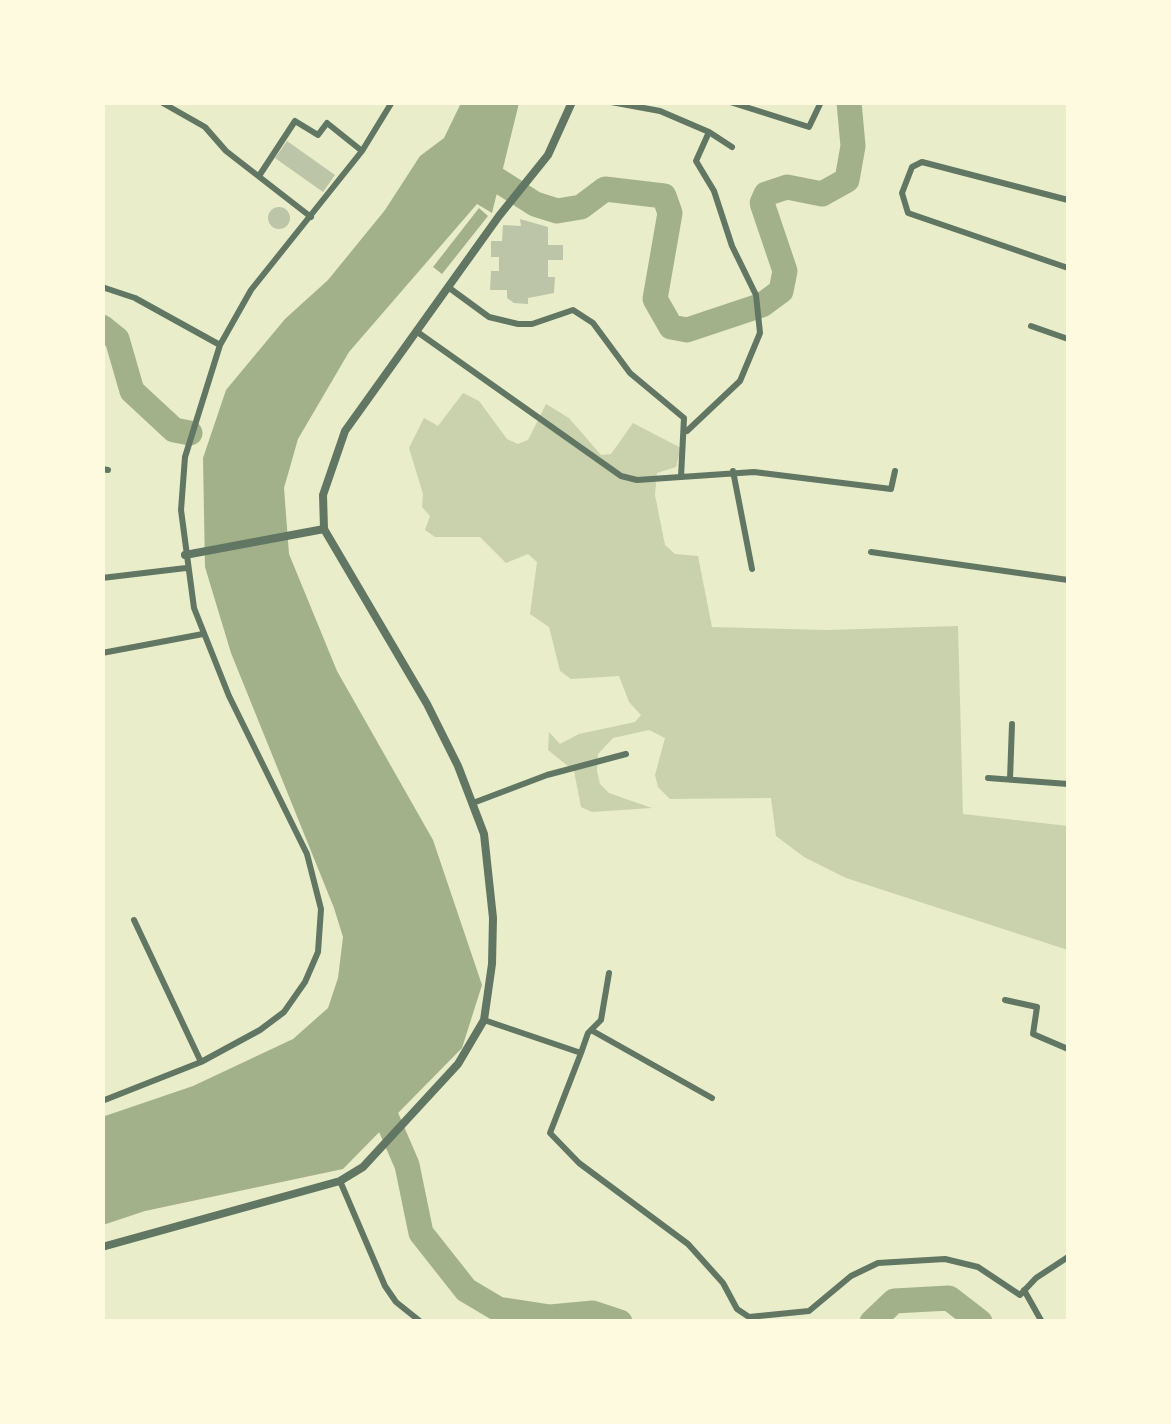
<!DOCTYPE html>
<style>
body{margin:0}
#map{position:relative;width:1171px;height:1424px;overflow:hidden;background:#e9edc9;font-family:Roboto,sans-serif}
canvas{display:block}
.frame{position:absolute;inset:0;border:105px solid #fefae0;pointer-events:none}
</style>
<div id="map">
<canvas width="1171" height="1424"></canvas>
<div class="frame"></div>
</div>
<script>
const ctx = document.querySelector('canvas').getContext('2d');
ctx.lineJoin = 'round';
function fillPath(path, color) {
  ctx.fillStyle = color;
  ctx.fill(path, 'evenodd');
}
function poly(rows) {
  const path = new Path2D();
  for (const r of rows) {
    if (r.length === 3) {
      path.moveTo(r[0] + r[2], r[1]);
      path.arc(r[0], r[1], r[2], 0, 2 * Math.PI);
      continue;
    }
    path.moveTo(r[0], r[1]);
    for (let i = 2; i < r.length; i += 2) path.lineTo(r[i], r[i + 1]);
  }
  return path;
}
function stroke(path, color, width, dash) {
  ctx.strokeStyle = color;
  ctx.lineWidth = width;
  ctx.lineCap = dash ? 'butt' : 'round';
  ctx.setLineDash(dash || []);
  ctx.stroke(path);
}
fillPath(poly([
 [463,393,479,401,507,439,518,444,528,440,546,404,569,418,601,455,611,454,633,423,681,448,676,467,657,473,655,495,665,545,675,554,698,556,712,627,827,630,958,626,963,814,1068,826,1068,950,846,878,804,857,776,836,771,798,670,799,658,787,655,775,665,738,649,730,613,738,598,754,597,771,600,784,609,793,652,808,592,812,581,807,574,771,548,750,549,732,560,744,579,734,635,722,641,715,629,702,619,676,571,679,560,671,549,627,530,614,537,562,528,554,506,563,480,537,435,537,425,530,430,516,422,507,423,494,409,448,424,418,438,426]
]), '#cad2ad');
fillPath(poly([
 [461,103,519,103,492,213,477,204,349,352,298,439,284,488,289,554,337,671,433,840,482,985,462,1048,343,1169,145,1211,103,1225,102,1117,193,1086,293,1039,328,1008,338,978,343,937,334,908,231,653,205,567,203,458,226,390,285,319,328,280,385,210,420,156,444,138],
 [479,208,488,216,442,274,433,267]
]), '#a3b18a');
stroke(poly([
 [474,165,535,204,557,211,581,207,605,189,664,196,670,213,655,299,671,327,687,330,762,305,781,291,785,271,762,203,766,194,787,187,822,194,847,180,853,146,849,102],
 [102,327,117,339,132,391,174,430,190,433],
 [375,1091,407,1165,421,1233,466,1290,498,1309,550,1317,593,1313,620,1322],
 [872,1322,894,1301,949,1298,980,1322]
]), '#a3b18a', 25);
fillPath(poly([
 [287,141,335,175,323,192,275,158],
 [279,218,11],
 [520,219,548,227,548,245,563,245,563,260,548,260,548,277,555,277,554,293,528,298,528,304,514,303,507,298,507,290,490,290,491,271,499,271,499,257,491,257,491,241,502,241,503,225,521,226]
]), '#bcc5a7');
stroke(poly([
 [161,102,205,127,226,151,311,217],
 [611,102,660,111,709,132,696,161,714,191,732,246,756,295,760,333,740,381,687,431],
 [730,102,809,127,821,102],
 [709,132,732,147],
 [259,176,295,121,318,135,327,123,362,151],
 [1068,200,922,162,912,167,902,193,908,213,1068,268],
 [102,287,135,298,220,345],
 [448,287,489,317,518,324,532,324,573,310,593,323,630,373,684,418,681,477],
 [1031,326,1068,339],
 [416,331,621,476,637,480,754,472,891,489,895,471],
 [102,469,108,470],
 [733,471,752,569],
 [871,552,1068,580],
 [102,578,186,568],
 [102,653,203,634],
 [988,778,1068,784],
 [1010,779,1012,724],
 [473,803,547,775,626,754],
 [134,920,201,1062],
 [1005,1000,1037,1007,1033,1034,1068,1049],
 [484,1020,581,1053,550,1133,579,1163,688,1244,723,1283,737,1309,749,1317,809,1311,851,1276,878,1263,945,1259,978,1267,1020,1295,1036,1278,1068,1257],
 [591,1030,712,1098],
 [581,1053,588,1033,601,1020,609,973],
 [102,1101,201,1062,260,1030,284,1012,305,982,318,952,321,909,307,854,229,696,194,608,181,510,185,457,220,345,251,290,362,151,392,102],
 [340,1181,385,1286,396,1302,421,1322],
 [1024,1290,1042,1322]
]), '#617663', 6);
stroke(poly([
 [185,555,324,529],
 [102,1247,340,1181,363,1167,458,1064,484,1020,492,964,493,918,484,834,458,766,427,704,324,529,323,495,345,431,499,216,548,155,572,102]
]), '#617663', 8);
</script>
